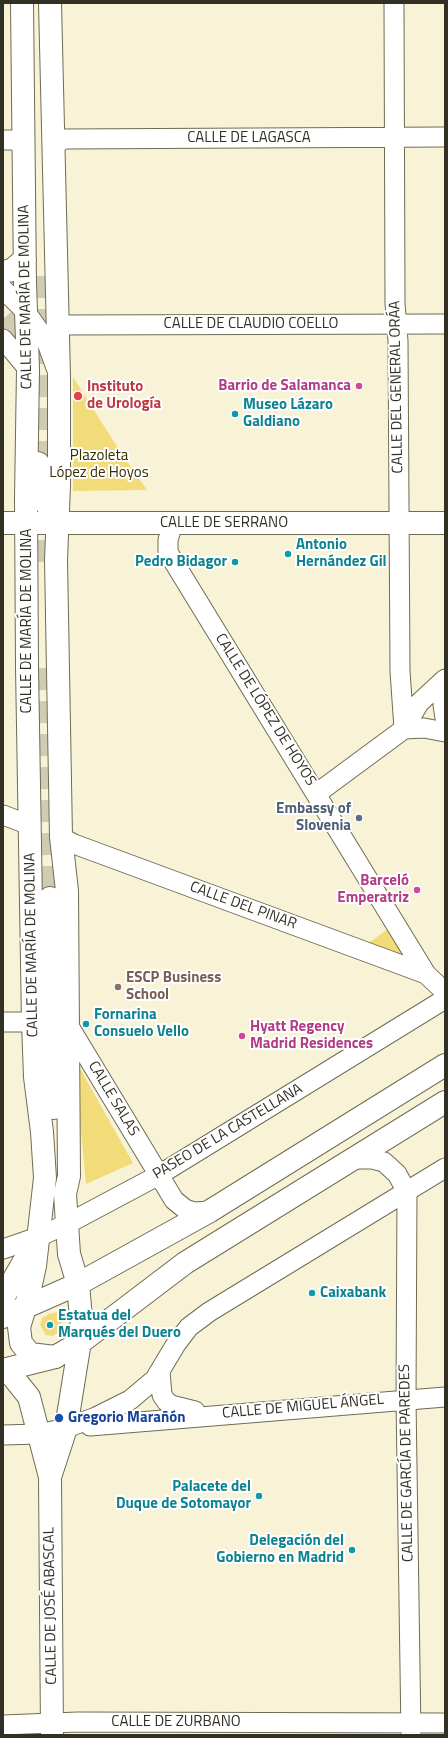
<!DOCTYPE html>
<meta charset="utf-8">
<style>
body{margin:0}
#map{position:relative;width:448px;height:1738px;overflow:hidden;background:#f8f2d7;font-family:"Titillium Web",sans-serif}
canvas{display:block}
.frame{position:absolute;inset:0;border:4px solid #323025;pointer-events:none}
</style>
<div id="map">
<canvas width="448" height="1738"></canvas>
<div class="frame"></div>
</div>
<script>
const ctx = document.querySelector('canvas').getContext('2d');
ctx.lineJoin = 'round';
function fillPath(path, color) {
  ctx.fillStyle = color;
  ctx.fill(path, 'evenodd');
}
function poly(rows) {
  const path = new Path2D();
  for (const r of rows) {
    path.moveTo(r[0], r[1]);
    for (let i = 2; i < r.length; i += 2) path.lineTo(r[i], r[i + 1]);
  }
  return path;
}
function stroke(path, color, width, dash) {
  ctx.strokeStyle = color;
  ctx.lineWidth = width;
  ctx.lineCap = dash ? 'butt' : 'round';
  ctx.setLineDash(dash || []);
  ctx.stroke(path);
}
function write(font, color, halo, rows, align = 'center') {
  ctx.font = font + ' "Titillium Web",sans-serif';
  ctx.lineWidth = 4;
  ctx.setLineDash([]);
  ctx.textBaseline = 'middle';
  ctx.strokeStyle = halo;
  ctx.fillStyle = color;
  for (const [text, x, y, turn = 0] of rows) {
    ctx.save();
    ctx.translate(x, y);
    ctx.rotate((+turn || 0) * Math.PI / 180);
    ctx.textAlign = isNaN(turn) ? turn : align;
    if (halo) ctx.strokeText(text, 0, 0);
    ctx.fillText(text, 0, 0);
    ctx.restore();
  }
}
fillPath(poly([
 [73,377,118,448,147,490,73,491],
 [388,929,405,957,367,944],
 [74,1058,133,1163,86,1184],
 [62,1311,61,1330,53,1336,46,1335,40,1325,42,1318,49,1314]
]), '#f2dc79');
stroke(poly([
 [43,276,46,571],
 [3,319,17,335,30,358],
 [47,668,50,898]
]), '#d0cbb3', 22, [22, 11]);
const minor = poly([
 [394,3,395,303,398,341,400,671,404,729],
 [3,140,13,140,24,144],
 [54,145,64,139,445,137],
 [3,289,26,312,38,329,47,343,56,368],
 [58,325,445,324],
 [3,339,28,369],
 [173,523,168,540,168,552,172,559,426,974,445,992],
 [445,694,443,705,445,718],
 [404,729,424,728,445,732],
 [316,794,404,729,419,703,445,679],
 [3,815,27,824,30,827],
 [61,837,74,844,426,974],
 [3,1022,33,1022],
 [67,1023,174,1200,185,1209,194,1212,210,1211],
 [353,1159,372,1159,384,1162,397,1174,407,1192,406,1399,411,1735],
 [3,1249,38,1237,67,1224,159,1175,445,999],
 [160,1371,162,1395,166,1401,171,1405,195,1411],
 [90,1426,445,1397],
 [3,1435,39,1434,66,1428,96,1417,130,1400,155,1379,176,1344,189,1327,209,1312,445,1168],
 [3,1725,78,1722,445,1723]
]);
const major = poly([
 [22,3,25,283,28,369,26,499,27,667,33,1022,35,1077,42,1132,45,1178,35,1266,28,1298,19,1327,21,1343,30,1354,55,1357],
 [3,272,12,270,25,259],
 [38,463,40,487,47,505,58,523],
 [3,523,445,523],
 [50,898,50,1066,53,1108],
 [3,1298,35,1242],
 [3,1369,13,1377,29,1397,50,1477,52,1735],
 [50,1477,66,1428,82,1329,78,1284,69,1254,65,1194,69,1176,67,891,61,837,56,560,59,485,59,377,50,3]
]);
const highway = poly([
 [3,1317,78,1284,210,1211,445,1065],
 [3,1370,55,1357,81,1342,185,1263,445,1102]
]);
stroke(minor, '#706b53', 21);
stroke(major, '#706b53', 24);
stroke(highway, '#706b53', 24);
stroke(minor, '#fff', 19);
stroke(major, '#fff', 22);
stroke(highway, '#fff', 22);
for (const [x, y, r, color] of [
 [359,386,4,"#d1479c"],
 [78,396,5,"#e0444e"],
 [235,414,4,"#0f9aa8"],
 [288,554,4,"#0f9aa8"],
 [235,562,4,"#0f9aa8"],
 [359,818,4,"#5c6f8a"],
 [417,890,4,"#d1479c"],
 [118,987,4,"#8d6e63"],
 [86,1024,4,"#0f9aa8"],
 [242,1036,4,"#d1479c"],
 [312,1293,4,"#0f9aa8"],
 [50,1325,4,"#0f9aa8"],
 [59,1418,5,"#1a4fb4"],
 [259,1496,4,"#0f9aa8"],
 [352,1550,4,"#0f9aa8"]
]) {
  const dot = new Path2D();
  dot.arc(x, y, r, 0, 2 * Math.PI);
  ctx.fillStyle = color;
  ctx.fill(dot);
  stroke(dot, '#fff', 1.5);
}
write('15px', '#323025', '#fff', [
 ["CALLE DE LAGASCA",249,138],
 ["CALLE DE MARÍA DE MOLINA",26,297,-91],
 ["CALLE DE CLAUDIO COELLO",251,324],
 ["CALLE DEL GENERAL ORÁA",397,387,-91],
 ["CALLE DE SERRANO",224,523],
 ["CALLE DE MARÍA DE MOLINA",27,621,-90],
 ["CALLE DE LÓPEZ DE HOYOS",265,710,58],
 ["CALLE DEL PINAR",243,906,20],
 ["CALLE DE MARÍA DE MOLINA",32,945,-91],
 ["CALLE SALAS",113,1099,59],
 ["PASEO DE LA CASTELLANA",228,1132,-31],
 ["CALLE DE MIGUEL ÁNGEL",303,1407,-5],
 ["CALLE DE GARCÍA DE PAREDES",407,1463,-91],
 ["CALLE DE JOSÉ ABASCAL",51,1606,-91],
 ["CALLE DE ZURBANO",176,1722]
]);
write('bold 15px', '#b23c85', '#fff', [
 ["Barrio de Salamanca",351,386],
 ["Barceló",409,881],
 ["Emperatriz",409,898],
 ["Hyatt Regency",250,1027,"left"],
 ["Madrid Residences",250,1044,"left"]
], 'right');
write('bold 15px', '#be3a42', '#fff', [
 ["Instituto",87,387],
 ["de Urología",87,404]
], 'left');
write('bold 15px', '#0d838f', '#fff', [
 ["Museo Lázaro",243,405],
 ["Galdiano",243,422],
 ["Antonio",296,545],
 ["Hernández Gil",296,562],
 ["Pedro Bidagor",227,562,"right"],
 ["Fornarina",94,1015],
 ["Consuelo Vello",94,1032],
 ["Caixabank",320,1293],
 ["Estatua del",58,1316],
 ["Marqués del Duero",58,1333],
 ["Palacete del",251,1487,"right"],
 ["Duque de Sotomayor",251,1504,"right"],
 ["Delegación del",344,1541,"right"],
 ["Gobierno en Madrid",344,1558,"right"]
], 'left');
write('15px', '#372d00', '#fff', [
 ["Plazoleta",99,456],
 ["López de Hoyos",99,473]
]);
write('bold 15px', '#4e5e75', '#fff', [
 ["Embassy of",351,809],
 ["Slovenia",351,826]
], 'right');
write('bold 15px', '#785e54', '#fff', [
 ["ESCP Business",126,978],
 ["School",126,995]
], 'left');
write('bold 15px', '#164399', '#fff', [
 ["Gregorio Marañón",68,1418]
], 'left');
</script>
